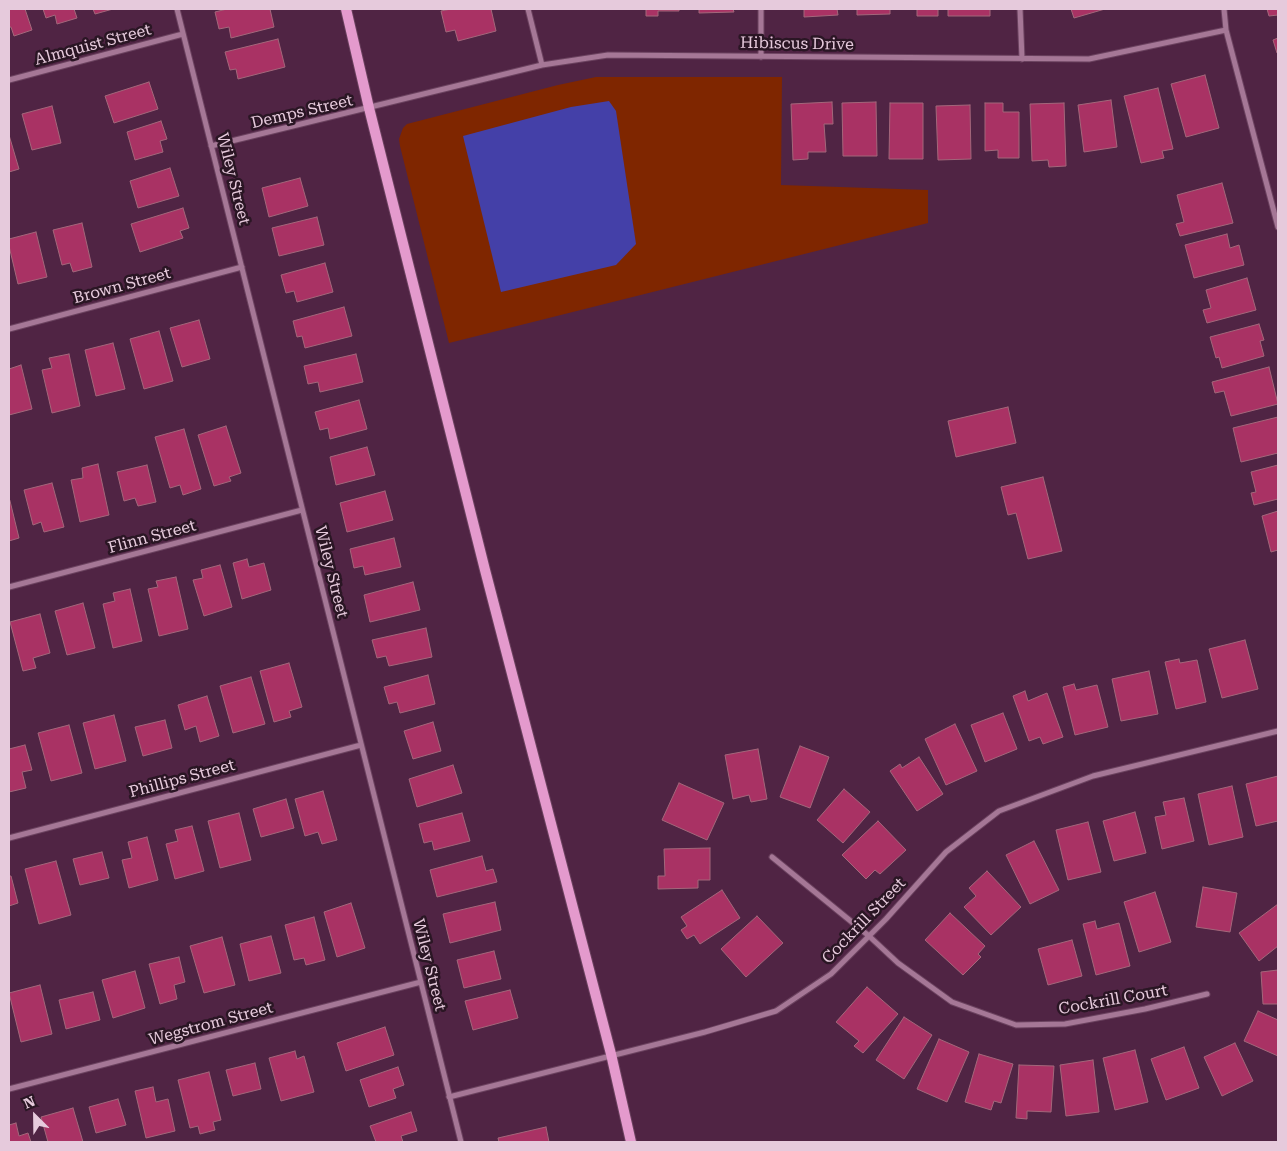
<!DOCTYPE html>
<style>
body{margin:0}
#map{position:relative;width:1287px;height:1151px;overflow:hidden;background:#502444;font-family:"Roboto Serif",serif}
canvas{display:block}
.frame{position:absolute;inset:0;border:10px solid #e6cadc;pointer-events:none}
.north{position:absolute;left:10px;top:1091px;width:50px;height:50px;-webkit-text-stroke:4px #2a1624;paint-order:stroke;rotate:337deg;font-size:14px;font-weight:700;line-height:20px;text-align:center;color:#e6cadc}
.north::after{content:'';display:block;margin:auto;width:18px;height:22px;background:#e6cadc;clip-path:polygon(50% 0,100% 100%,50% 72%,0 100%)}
</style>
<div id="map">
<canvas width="1287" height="1151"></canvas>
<div class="frame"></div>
<div class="north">N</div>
</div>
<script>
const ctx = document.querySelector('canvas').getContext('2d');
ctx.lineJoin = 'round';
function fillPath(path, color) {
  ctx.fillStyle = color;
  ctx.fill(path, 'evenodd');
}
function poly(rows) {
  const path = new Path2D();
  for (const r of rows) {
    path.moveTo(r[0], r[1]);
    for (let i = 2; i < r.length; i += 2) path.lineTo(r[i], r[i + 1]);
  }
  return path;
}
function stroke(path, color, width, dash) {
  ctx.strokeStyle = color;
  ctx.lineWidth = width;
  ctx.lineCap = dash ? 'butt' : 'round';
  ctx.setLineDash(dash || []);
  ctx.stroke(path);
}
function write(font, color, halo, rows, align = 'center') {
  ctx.font = font + ' "Roboto Serif",serif';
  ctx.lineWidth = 5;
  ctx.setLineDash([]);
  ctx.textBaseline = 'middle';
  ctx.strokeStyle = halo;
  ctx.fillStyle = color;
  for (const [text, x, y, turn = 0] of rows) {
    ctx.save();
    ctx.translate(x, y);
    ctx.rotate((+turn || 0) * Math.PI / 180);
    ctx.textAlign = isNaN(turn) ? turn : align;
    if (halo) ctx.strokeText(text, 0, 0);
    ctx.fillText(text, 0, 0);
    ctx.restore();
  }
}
fillPath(poly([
 [596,77,782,77,781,185,928,190,928,223,449,343,400,146,399,139,403,128,407,124,558,85]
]), '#7f2600');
fillPath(poly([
 [609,101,616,111,636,244,616,265,501,292,463,136,571,107]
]), '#4440a8');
const building = poly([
 [9,9,25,9,32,30,14,36,11,27,9,27,9,9],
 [43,9,74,9,77,18,57,24,55,15,46,18,43,9],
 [93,9,113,9,95,14,93,9],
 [227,9,270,9,274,27,231,38,229,27,219,29,215,12,227,9],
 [451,9,491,9,496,31,458,41,455,30,446,32,441,11,451,9],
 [646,9,679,9,679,11,658,11,658,16,646,16,646,9],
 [699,9,733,9,734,12,699,13,699,9],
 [804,9,837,9,838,15,804,17,804,9],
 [857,9,890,9,890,14,857,15,857,9],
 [917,9,938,9,938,16,917,16,917,9],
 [948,9,990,9,990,16,948,16,948,9],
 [1071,9,1105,9,1074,18,1071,9],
 [1267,9,1278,9,1278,15,1269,16,1267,9],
 [1278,38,1278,52,1277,53,1273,40,1278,38],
 [278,39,285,67,238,79,236,69,230,70,225,52,278,39],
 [1205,75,1219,128,1186,137,1171,84,1205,75],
 [149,82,158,109,114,123,105,96,149,82],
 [1158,88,1173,149,1162,151,1164,158,1141,163,1124,96,1158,88],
 [1111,100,1117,147,1084,152,1078,105,1111,100],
 [832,102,833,124,824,124,826,152,808,152,808,159,793,160,791,104,832,102],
 [876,102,877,156,843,156,842,103,876,102],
 [890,103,923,103,923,159,889,159,890,103],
 [985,103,1003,103,1003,112,1019,112,1019,158,998,158,998,150,985,151,985,103],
 [1064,103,1066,166,1049,167,1048,160,1032,161,1030,104,1064,103],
 [970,105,971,159,938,160,936,106,970,105],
 [52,106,61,143,32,150,22,114,52,106],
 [161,121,167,139,160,141,163,152,135,160,127,132,161,121],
 [9,135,19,169,9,172,9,135],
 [170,168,179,196,138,208,130,181,170,168],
 [300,178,308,206,269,217,262,188,300,178],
 [1222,183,1233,223,1180,236,1176,224,1184,222,1177,195,1222,183],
 [183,208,189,228,180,231,183,238,140,252,131,224,183,208],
 [317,217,324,245,279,256,272,228,317,217],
 [82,223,92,267,73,272,70,263,62,265,53,230,82,223],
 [36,232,47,277,18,284,9,246,9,239,36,232],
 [1227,234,1230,248,1239,245,1244,265,1194,278,1185,245,1227,234],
 [325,263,333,292,297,302,294,291,286,293,281,275,325,263],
 [1247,278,1256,310,1207,323,1203,310,1211,308,1206,290,1247,278],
 [344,307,352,336,305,348,302,336,297,337,293,321,344,307],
 [199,320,210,359,182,367,170,328,199,320],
 [1259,324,1264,340,1260,341,1264,356,1222,368,1219,357,1216,358,1210,337,1259,324],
 [159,331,173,381,144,389,130,339,159,331],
 [113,343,125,389,96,396,85,350,113,343],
 [69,354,80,406,52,413,42,370,52,368,49,358,69,354],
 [356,354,363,382,320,392,318,382,308,384,304,366,356,354],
 [21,365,32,409,9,415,9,369,21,365],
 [1269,367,1278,404,1231,416,1224,391,1215,393,1212,382,1269,367],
 [359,400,367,429,330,439,328,428,320,430,315,412,359,400],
 [1008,407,1016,443,956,457,948,421,1008,407],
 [1278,417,1278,453,1241,462,1233,428,1278,417],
 [226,426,241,473,229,477,231,481,214,486,198,435,226,426],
 [184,429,201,489,183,495,180,485,170,488,155,437,184,429],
 [367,447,375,475,336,485,330,457,367,447],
 [98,464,109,515,80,522,71,480,83,478,82,468,98,464],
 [147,465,156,502,138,506,135,498,124,501,117,472,147,465],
 [1278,465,1278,499,1254,505,1251,493,1256,492,1251,472,1278,465],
 [1043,477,1062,551,1028,559,1016,513,1008,515,1001,487,1043,477],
 [52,483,64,527,44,532,41,522,33,525,24,490,52,483],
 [385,491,393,520,347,532,340,503,385,491],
 [10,501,19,538,9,541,9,502,10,501],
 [1278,511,1278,550,1271,552,1262,516,1278,511],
 [394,538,401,567,365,575,363,566,354,568,350,549,394,538],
 [247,559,249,567,264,563,271,590,242,599,233,563,247,559],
 [220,565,232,607,204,616,193,580,203,578,201,570,220,565],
 [176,577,188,629,159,636,148,589,158,587,156,581,176,577],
 [413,582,420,610,370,622,364,595,413,582],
 [130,589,142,641,113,648,103,604,115,601,113,593,130,589],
 [83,603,95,648,67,655,55,611,83,603],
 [40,614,50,653,33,658,36,668,23,671,10,622,40,614],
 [426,628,432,657,389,666,386,656,377,658,372,640,426,628],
 [1245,640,1258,689,1222,698,1209,649,1245,640],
 [1179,659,1180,663,1197,660,1206,702,1176,709,1165,662,1179,659],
 [289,663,302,707,289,711,291,717,274,722,260,671,289,663],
 [1149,671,1158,714,1121,721,1112,679,1149,671],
 [428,675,435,704,400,713,397,702,389,704,384,687,428,675],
 [251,677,265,724,233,733,220,686,251,677],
 [1074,684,1076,690,1097,685,1108,727,1075,735,1063,687,1074,684],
 [1025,691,1028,701,1047,693,1063,737,1043,744,1040,737,1029,741,1013,696,1025,691],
 [207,696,219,736,200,742,196,726,185,730,178,705,207,696],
 [1003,713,1017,749,985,762,971,725,1003,713],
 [114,715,126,761,95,769,83,723,114,715],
 [165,720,172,748,143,756,135,727,165,720],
 [433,722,441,751,413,759,404,731,433,722],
 [955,724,977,771,946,785,925,739,955,724],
 [69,725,82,773,51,781,38,733,69,725],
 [25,745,32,770,22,772,26,788,9,792,9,749,25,745],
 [800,746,829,757,810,808,780,797,800,746],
 [758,749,767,799,751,802,749,795,733,799,725,755,758,749],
 [919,757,943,794,917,811,890,771,900,764,902,768,919,757],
 [453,765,462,793,417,807,409,779,453,765],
 [1278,776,1278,821,1256,826,1246,784,1278,776],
 [679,783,724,803,707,840,662,820,679,783],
 [1232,786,1243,837,1209,845,1198,794,1232,786],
 [844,789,870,812,843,843,817,820,844,789],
 [323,791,337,840,322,844,318,832,305,836,295,799,323,791],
 [1184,798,1194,841,1162,849,1155,817,1166,815,1163,802,1184,798],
 [286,799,294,828,261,837,253,809,286,799],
 [1135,812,1146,853,1114,861,1103,821,1135,812],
 [239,813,251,860,220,868,208,821,239,813],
 [462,813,470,841,434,850,432,841,424,843,419,824,462,813],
 [878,821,906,850,880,874,875,870,866,879,842,855,878,821],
 [1088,822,1101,872,1068,880,1056,830,1088,822],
 [192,826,204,871,175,879,166,844,178,841,175,830,192,826],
 [147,837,158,880,129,888,122,860,132,858,128,842,147,837],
 [1034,841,1059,890,1030,904,1006,855,1034,841],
 [710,848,710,880,698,880,698,888,658,889,658,876,665,876,664,849,710,848],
 [102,852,109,878,80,885,73,859,102,852],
 [482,856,486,871,493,869,497,882,437,897,430,870,482,856],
 [56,861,71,915,39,924,25,869,56,861],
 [987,871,1021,907,991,935,964,907,976,896,969,888,987,871],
 [9,876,11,876,18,903,9,906,9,876],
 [1203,887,1237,893,1230,932,1196,927,1203,887],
 [722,890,740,918,700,944,694,935,687,939,681,930,687,926,681,917,722,890],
 [1155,892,1171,942,1139,952,1124,902,1155,892],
 [495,902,501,930,450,943,443,914,495,902],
 [351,903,365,948,337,957,324,912,351,903],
 [1278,904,1278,946,1259,961,1239,933,1278,904],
 [950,913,985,946,978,954,981,957,963,975,925,940,950,913],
 [757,916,783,943,746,977,721,949,757,916],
 [314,917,325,960,306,965,304,958,294,960,285,925,314,917],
 [1095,921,1097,929,1119,923,1130,966,1096,975,1083,924,1095,921],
 [271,936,281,973,249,981,240,944,271,936],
 [222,937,235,985,204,993,190,946,222,937],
 [1072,940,1082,976,1048,985,1038,949,1072,940],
 [494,951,501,979,464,988,457,960,494,951],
 [179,957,185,982,174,985,177,999,160,1004,149,964,179,957],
 [1278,970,1278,1004,1263,1004,1261,972,1278,970],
 [135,971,145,1008,113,1018,102,980,135,971],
 [40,985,52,1034,21,1042,9,993,40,985],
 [867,987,898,1014,863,1053,854,1046,859,1041,836,1022,867,987],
 [510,990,518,1018,473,1030,465,1001,510,990],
 [93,992,100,1020,66,1029,59,1000,93,992],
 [1258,1011,1278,1020,1278,1056,1244,1041,1258,1011],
 [904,1017,932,1035,904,1079,876,1060,904,1017],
 [385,1027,394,1055,346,1071,337,1043,385,1027],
 [939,1039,969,1052,947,1102,917,1089,939,1039],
 [1235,1043,1253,1081,1222,1096,1204,1057,1235,1043],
 [1184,1047,1199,1088,1166,1100,1151,1059,1184,1047],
 [1135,1050,1148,1102,1115,1110,1103,1058,1135,1050],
 [295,1051,297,1059,304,1056,314,1092,281,1101,269,1058,295,1051],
 [979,1054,1013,1064,1001,1103,994,1101,991,1110,965,1102,979,1054],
 [1093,1060,1099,1112,1066,1116,1060,1065,1093,1060],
 [255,1063,261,1089,233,1096,226,1070,255,1063],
 [1019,1065,1054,1066,1051,1112,1027,1111,1027,1119,1016,1118,1019,1065],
 [398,1067,404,1085,393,1089,396,1098,369,1107,360,1080,398,1067],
 [209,1072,221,1120,213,1122,215,1130,200,1134,198,1126,190,1128,178,1080,209,1072],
 [153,1087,156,1102,168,1099,175,1131,146,1138,135,1091,153,1087],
 [118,1099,126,1125,96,1133,89,1107,118,1099],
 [73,1108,83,1142,48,1142,41,1117,73,1108],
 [411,1112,417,1131,401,1136,403,1142,376,1142,370,1126,411,1112],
 [16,1123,19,1136,28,1133,31,1142,9,1142,9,1125,16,1123],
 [546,1127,549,1142,499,1142,498,1138,546,1127]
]);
fillPath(building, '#a93264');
stroke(building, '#a3677b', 1);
const minor = poly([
 [177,9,461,1142],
 [528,9,542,65],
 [761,9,761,57],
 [1020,9,1022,59],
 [1224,9,1226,30,1278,227],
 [9,80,183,34],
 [211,146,542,65,608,55,1089,59,1226,30],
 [9,329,242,267],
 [9,587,302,510],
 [9,838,361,745],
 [772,857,869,936,898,963,952,1002,1016,1025,1065,1024,1145,1009,1207,994],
 [9,1089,421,982],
 [449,1097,705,1032,776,1011,831,974,886,919,946,852,999,811,1093,776,1278,731]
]);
const secondary = poly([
 [346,9,369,108,485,570,611,1054,631,1142]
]);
stroke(minor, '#6b425f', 7);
stroke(secondary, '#6b425f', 12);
stroke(minor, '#a57796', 5);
stroke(secondary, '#e49acd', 10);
write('16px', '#e6cadc', '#2a1624', [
 ["Hibiscus Drive",797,44,1],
 ["Almquist Street",93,45,-15],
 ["Demps Street",302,112,-13],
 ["Wiley Street",233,179,76],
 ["Brown Street",122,286,-15],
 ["Flinn Street",152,537,-15],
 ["Wiley Street",331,572,76],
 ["Phillips Street",182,779,-15],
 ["Cockrill Street",864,921,-46],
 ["Wiley Street",429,965,76],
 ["Cockrill Court",1113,1000,-10],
 ["Wegstrom Street",211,1024,-15]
]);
</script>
